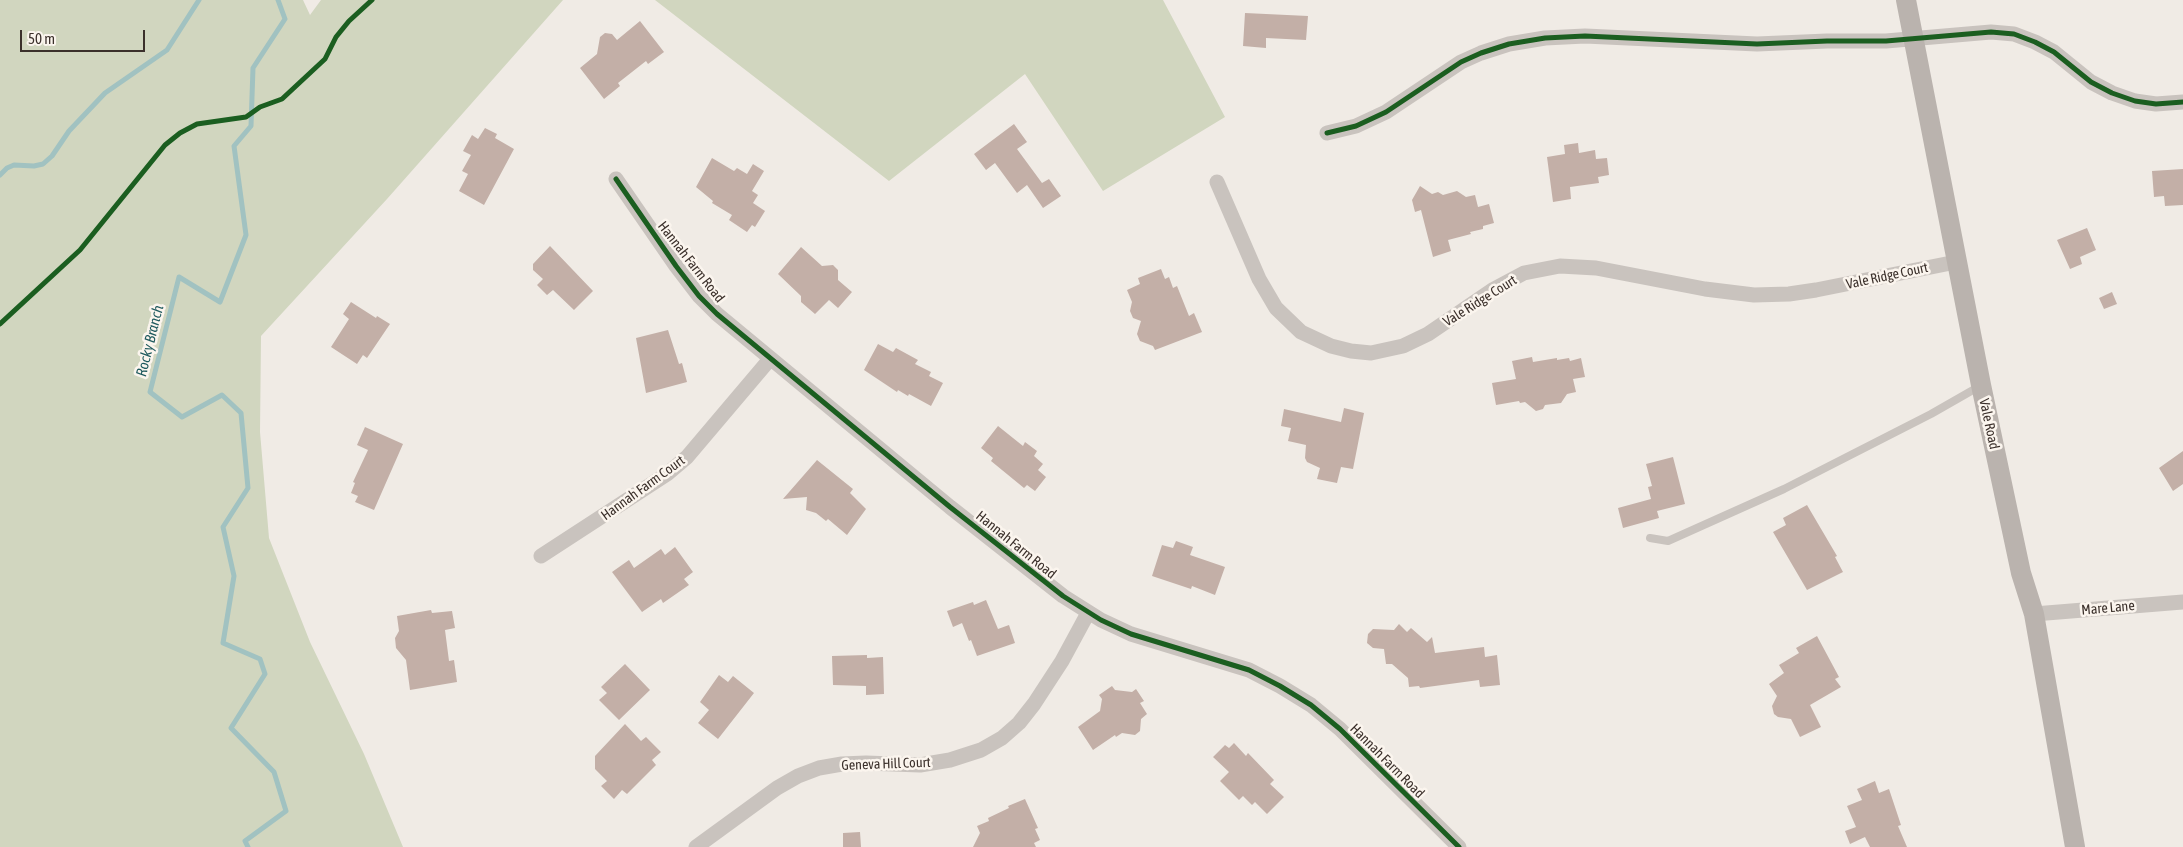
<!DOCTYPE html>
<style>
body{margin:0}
#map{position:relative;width:2183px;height:847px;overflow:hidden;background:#f0ebe5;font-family:"Asap Condensed",sans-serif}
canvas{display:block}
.scale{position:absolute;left:20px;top:30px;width:125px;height:22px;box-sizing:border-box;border:2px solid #3b302b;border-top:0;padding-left:6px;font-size:15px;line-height:18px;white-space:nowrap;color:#3b302b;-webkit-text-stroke:4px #fbf5ee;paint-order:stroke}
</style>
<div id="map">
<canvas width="2183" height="847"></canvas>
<div class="scale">50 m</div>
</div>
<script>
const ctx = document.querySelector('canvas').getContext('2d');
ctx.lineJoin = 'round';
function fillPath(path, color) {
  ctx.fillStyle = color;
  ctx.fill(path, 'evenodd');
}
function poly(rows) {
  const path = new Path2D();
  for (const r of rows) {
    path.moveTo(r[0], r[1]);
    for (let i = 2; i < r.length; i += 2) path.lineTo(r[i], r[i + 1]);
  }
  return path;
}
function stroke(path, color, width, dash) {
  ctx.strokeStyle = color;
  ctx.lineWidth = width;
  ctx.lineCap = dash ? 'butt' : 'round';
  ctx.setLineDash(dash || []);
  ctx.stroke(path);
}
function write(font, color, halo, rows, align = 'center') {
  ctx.font = font + ' "Asap Condensed",sans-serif';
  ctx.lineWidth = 5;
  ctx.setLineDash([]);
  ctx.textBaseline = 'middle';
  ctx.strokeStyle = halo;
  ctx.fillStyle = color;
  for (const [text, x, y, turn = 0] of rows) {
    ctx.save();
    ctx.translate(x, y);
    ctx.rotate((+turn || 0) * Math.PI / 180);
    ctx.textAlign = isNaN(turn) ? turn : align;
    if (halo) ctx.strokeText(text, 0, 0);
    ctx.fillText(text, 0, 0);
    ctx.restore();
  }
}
fillPath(poly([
 [0,0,303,0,310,15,321,0,563,0,387,199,261,336,260,432,269,538,310,642,364,754,403,847,0,847],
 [655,0,1163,0,1225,117,1103,191,1025,74,889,181]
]), '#d1d6bf');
stroke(poly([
 [0,175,7,168,14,165,34,166,43,164,52,156,69,131,105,93,167,50,199,0],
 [248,847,245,841,286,811,274,772,231,728,265,674,260,659,223,643,234,576,223,527,248,488,241,413,222,395,182,417,150,392,179,277,220,302,246,235,234,146,251,126,253,68,285,19,278,0]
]), '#a1c2c1', 5);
fillPath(poly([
 [1245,13,1308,16,1306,40,1266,38,1266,48,1243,46],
 [640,21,664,52,648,64,646,61,618,83,620,86,604,99,580,68,597,54,600,37,605,33,612,34,617,40],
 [1014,124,1027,142,1017,149,1042,183,1049,179,1061,196,1043,208,1027,185,1017,193,995,163,986,170,974,154],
 [485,128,497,134,495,138,514,149,484,205,459,191,468,174,462,171,471,155,463,151,472,135,478,139],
 [1578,143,1579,153,1595,150,1596,159,1607,158,1609,175,1598,177,1599,183,1570,187,1571,199,1553,202,1547,157,1565,154,1564,145],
 [712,158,734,171,737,168,747,174,753,164,764,171,752,191,758,195,753,203,765,211,755,227,752,225,747,232,729,220,732,215,712,203,713,201,696,187],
 [2183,169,2183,205,2165,206,2164,196,2154,197,2152,171],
 [1420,186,1432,194,1438,192,1443,195,1457,191,1466,197,1475,195,1478,207,1489,204,1494,223,1483,226,1483,229,1470,232,1471,234,1448,240,1451,251,1433,257,1421,210,1415,212,1412,200],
 [2087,228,2096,250,2080,257,2082,264,2070,269,2057,240],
 [550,246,593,291,574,310,553,290,547,295,537,285,543,279,533,270,533,264],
 [801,247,822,266,833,265,838,270,838,280,852,292,838,308,829,300,815,314,801,302,801,296,778,274],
 [1161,269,1165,279,1169,277,1173,288,1177,286,1189,316,1194,313,1202,332,1155,350,1153,346,1140,341,1137,334,1141,321,1133,318,1130,311,1132,302,1127,290,1140,284,1138,278],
 [2112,292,2117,304,2104,309,2099,298],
 [351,302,376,318,377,316,390,324,367,358,363,355,357,364,331,347,349,319,343,314],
 [668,330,679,364,682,363,687,382,646,393,636,338],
 [878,344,893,352,896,348,918,360,915,364,931,372,929,376,943,383,931,406,909,394,908,396,898,390,897,392,864,370],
 [1532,357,1533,362,1557,358,1557,360,1569,358,1570,361,1581,358,1585,377,1573,379,1576,392,1567,394,1561,403,1545,405,1543,409,1536,411,1525,402,1520,403,1519,401,1496,405,1492,383,1516,379,1512,361],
 [1344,408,1364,413,1353,469,1341,467,1337,483,1317,479,1320,468,1307,462,1305,458,1306,445,1288,441,1291,428,1281,426,1284,409,1341,422],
 [998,426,1023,446,1025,442,1037,451,1034,456,1043,464,1038,470,1046,477,1035,491,1027,485,1024,488,991,461,993,458,981,448],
 [365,427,403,444,374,510,355,502,358,496,351,493,355,483,353,482,368,450,357,445],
 [2183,451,2183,484,2173,491,2159,468],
 [1673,457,1685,504,1657,511,1659,518,1623,528,1618,508,1651,499,1648,487,1652,486,1646,464],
 [817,460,853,489,850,493,866,509,847,535,828,519,826,521,816,513,806,510,807,497,783,499],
 [1807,505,1837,556,1835,557,1843,572,1807,590,1773,532,1786,525,1783,518],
 [1176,541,1193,547,1190,555,1225,567,1215,595,1192,586,1191,589,1152,576,1162,545,1173,548],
 [675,547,693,572,684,579,689,585,663,603,661,599,642,612,612,572,629,560,634,568,661,549,665,555],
 [986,600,998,629,1009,625,1015,643,977,656,971,640,969,641,962,623,953,627,947,611,973,602,974,605],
 [431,610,432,613,452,611,455,628,445,630,449,661,454,660,457,682,410,690,406,660,396,648,395,638,399,631,397,616],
 [1399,624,1407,632,1411,628,1427,642,1432,637,1435,653,1484,647,1485,657,1497,655,1500,685,1480,687,1479,680,1420,688,1419,686,1409,687,1408,678,1392,664,1386,664,1384,649,1373,648,1367,643,1368,634,1373,629,1394,630],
 [1817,636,1839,677,1835,679,1841,687,1810,705,1821,727,1800,737,1791,719,1778,717,1774,714,1772,706,1777,696,1769,684,1784,673,1779,665,1799,653,1796,648],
 [867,655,867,658,883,657,884,694,866,695,866,686,833,685,832,656],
 [625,664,650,690,619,720,599,700,607,693,601,687],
 [719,675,728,682,733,676,754,693,718,739,698,723,709,710,700,702],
 [1112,686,1115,690,1132,692,1136,689,1144,701,1140,703,1147,714,1141,719,1140,731,1135,735,1122,733,1116,737,1115,735,1093,750,1078,727,1100,711,1102,699,1099,695],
 [625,724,641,741,646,737,661,752,652,760,656,765,627,794,622,790,614,799,601,786,607,781,595,769,595,756],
 [1234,743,1246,756,1248,753,1274,780,1270,784,1284,797,1267,814,1255,802,1252,805,1243,796,1239,800,1220,781,1229,772,1213,757,1225,745,1229,748],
 [1875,781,1879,793,1889,789,1901,825,1898,826,1907,847,1870,847,1865,837,1850,844,1845,831,1856,827,1847,806,1862,800,1857,789],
 [1025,799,1038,828,1035,829,1040,840,1034,843,1036,847,973,847,980,833,977,826,989,821,988,818,1009,808,1008,806],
 [860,832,861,847,843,847,843,833]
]), '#c3afa7');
stroke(poly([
 [1650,538,1668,541,1784,489,1931,414,1980,386]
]), '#c9c3be', 8);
stroke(poly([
 [1327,133,1356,126,1386,112,1461,62,1481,53,1509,44,1545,38,1585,36,1757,44,1827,41,1886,41,1991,32,2014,34,2035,42,2054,52,2091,82,2112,93,2135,101,2156,104,2183,102],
 [616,179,676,266,699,296,717,314,950,507,1063,596,1101,620,1131,634,1249,670,1280,686,1311,705,1340,729,1459,847],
 [1217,182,1259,279,1276,308,1301,332,1331,346,1351,351,1371,353,1403,346,1428,334,1494,289,1524,273,1560,266,1596,268,1705,289,1754,295,1789,294,1816,290,1956,262],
 [541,556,667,474,687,457,770,359],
 [2034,614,2183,602],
 [696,847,777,788,798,776,819,768,842,764,866,763,920,765,950,760,981,750,1002,738,1019,723,1034,704,1062,661,1088,613]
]), '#c9c3be', 15);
stroke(poly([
 [1906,0,1981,385,2021,573,2034,614,2075,847]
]), '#bab3ae', 20);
stroke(poly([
 [1327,133,1356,126,1386,112,1461,62,1481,53,1509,44,1545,38,1585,36,1757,44,1827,41,1886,41,1991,32,2014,34,2035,42,2054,52,2091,82,2112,93,2135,101,2156,104,2183,102],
 [616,179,676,266,699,296,717,314,950,507,1063,596,1101,620,1131,634,1249,670,1280,686,1311,705,1340,729,1459,847],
 [0,324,80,250,165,145,180,133,197,124,246,117,260,107,282,99,325,59,336,37,349,21,372,0]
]), '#1b5e20', 5);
write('14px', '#3b302b', '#fbf5ee', [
 ["Hannah Farm Road",691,262,52],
 ["Vale Ridge Court",1887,276,-12],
 ["Vale Ridge Court",1480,301,-32],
 ["Vale Road",1989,424,78],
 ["Hannah Farm Court",643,488,-36],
 ["Hannah Farm Road",1016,545,39],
 ["Mare Lane",2108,608,-5],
 ["Hannah Farm Road",1387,761,45],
 ["Geneva Hill Court",886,764,-2]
]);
write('italic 15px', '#1f5a5e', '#fbf5ee', [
 ["Rocky Branch",150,341,-76]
]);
</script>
